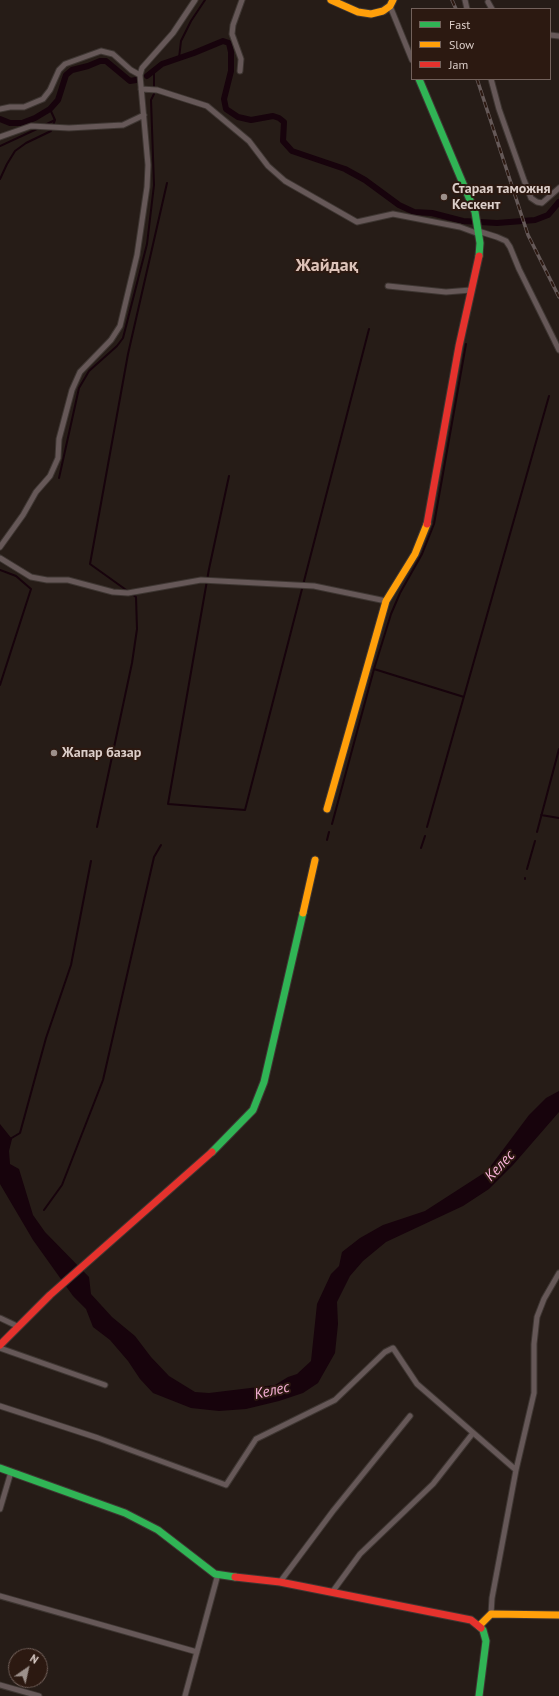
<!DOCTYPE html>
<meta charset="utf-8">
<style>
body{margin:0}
#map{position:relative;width:559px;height:1696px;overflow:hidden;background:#261c17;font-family:"PT Sans",sans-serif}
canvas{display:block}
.legend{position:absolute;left:411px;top:8px;width:140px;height:72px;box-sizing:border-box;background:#2c1911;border:1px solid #72615b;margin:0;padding:5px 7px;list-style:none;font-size:12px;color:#dccec9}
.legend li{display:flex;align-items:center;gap:8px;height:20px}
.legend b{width:20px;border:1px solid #72615b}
.north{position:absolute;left:8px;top:1648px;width:40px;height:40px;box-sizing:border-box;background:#2c1911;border:1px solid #72615b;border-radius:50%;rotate:34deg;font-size:11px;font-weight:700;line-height:16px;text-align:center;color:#dccec9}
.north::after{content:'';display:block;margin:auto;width:14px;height:18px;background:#9c908b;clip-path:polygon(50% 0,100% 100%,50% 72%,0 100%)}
</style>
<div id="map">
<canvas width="559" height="1696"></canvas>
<ul class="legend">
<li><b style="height:5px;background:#30b455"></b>Fast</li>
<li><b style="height:5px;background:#ff9f0a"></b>Slow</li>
<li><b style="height:5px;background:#e5322d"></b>Jam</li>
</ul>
<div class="north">N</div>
</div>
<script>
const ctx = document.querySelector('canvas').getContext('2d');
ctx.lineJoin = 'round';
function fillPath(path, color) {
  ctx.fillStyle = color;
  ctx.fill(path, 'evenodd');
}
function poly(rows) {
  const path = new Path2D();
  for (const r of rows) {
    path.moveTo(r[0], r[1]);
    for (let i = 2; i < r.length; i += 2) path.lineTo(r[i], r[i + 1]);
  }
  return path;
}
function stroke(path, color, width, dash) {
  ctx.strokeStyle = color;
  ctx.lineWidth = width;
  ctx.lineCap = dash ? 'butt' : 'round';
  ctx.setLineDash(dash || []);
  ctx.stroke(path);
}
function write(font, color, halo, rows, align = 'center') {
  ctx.font = font + ' "PT Sans",sans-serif';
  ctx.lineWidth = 4;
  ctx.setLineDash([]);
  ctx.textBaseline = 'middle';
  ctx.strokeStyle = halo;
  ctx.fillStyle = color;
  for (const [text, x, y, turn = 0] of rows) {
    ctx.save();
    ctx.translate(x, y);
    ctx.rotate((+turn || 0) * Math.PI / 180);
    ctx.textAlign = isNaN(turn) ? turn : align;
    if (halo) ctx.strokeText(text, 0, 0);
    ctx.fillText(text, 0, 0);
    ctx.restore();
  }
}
fillPath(poly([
 [559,1091,559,1112,513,1165,489,1189,463,1206,386,1242,363,1261,350,1276,337,1302,338,1324,335,1353,318,1383,303,1393,279,1401,246,1409,219,1411,191,1408,153,1393,140,1379,128,1361,110,1340,93,1327,86,1309,73,1296,33,1240,0,1184,0,1124,12,1139,9,1151,10,1164,19,1169,33,1215,45,1232,89,1277,91,1294,112,1317,135,1336,151,1357,169,1376,195,1392,209,1393,275,1385,288,1377,297,1374,311,1361,317,1304,331,1274,339,1266,342,1252,360,1238,383,1225,425,1211,487,1171,529,1115,546,1098]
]), '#17030c');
stroke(poly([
 [179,58,181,41,191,21,205,0],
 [45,125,55,120],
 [0,146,39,128],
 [0,179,7,164,15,151,26,143,51,131,55,120,50,109],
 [229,476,209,569,168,804,245,810,369,329],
 [59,478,79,388,89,371,117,346,123,338,147,244,154,185,151,100,154,94,154,71],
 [0,570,16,576,31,589,0,685],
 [464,697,374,669,391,614,400,593,422,554,434,524,466,344],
 [541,815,559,818],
 [332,824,374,669],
 [97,827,132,663,137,629,136,597,90,564,128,354,167,183],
 [427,827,549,396],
 [537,832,559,749],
 [327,840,329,832],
 [421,848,425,836],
 [527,869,535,841],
 [525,879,525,878],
 [10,1139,20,1133,46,1038,71,965,91,861],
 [44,1210,62,1185,103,1080,154,857,161,845]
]), '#17030c', 2);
stroke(poly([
 [147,76,162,64,194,53,223,41,229,43,231,52,231,71,224,99,226,109,238,117,251,120,273,116,279,118,284,122,283,141,292,151,345,169,365,180,399,205,414,212,432,213,463,221,497,223,535,220,548,215,559,202],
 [0,119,10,123,22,123,35,118,50,109,58,100,66,75,72,70,88,66,100,61,106,61,130,81,136,80]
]), '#17030c', 6);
const street = poly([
 [465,0,467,9],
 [488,2,492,9],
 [390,6,412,60],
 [550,35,559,36],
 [240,71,241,59,232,34,233,25,242,0],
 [491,79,499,109,524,180,531,198,537,202,542,203,559,188],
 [141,89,157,90,207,106,249,141,268,166,285,181,357,222,393,214,460,227,479,234],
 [0,109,10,107,24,107,43,99,50,90,59,70,65,64,101,51,113,54,131,70,140,75],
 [0,137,31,126,69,128,123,125,144,115],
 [478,231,497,237,506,241,510,247,519,269,559,350],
 [388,286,446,292,471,290],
 [0,547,23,515,36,492,50,476,58,458,59,439,72,390,80,372,111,340,120,326,137,255,147,187,148,165,140,75,142,68,173,33,195,0],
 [0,558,31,577,47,580,68,580,113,592,128,593,201,580,314,586,386,601],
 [0,1318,17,1326],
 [0,1348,105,1385],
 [0,1406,98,1438,226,1485,256,1439,335,1400,385,1352,393,1348,417,1384,516,1470],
 [0,1509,11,1472],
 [280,1582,333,1511,410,1416],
 [333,1591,360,1554,433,1484,473,1433],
 [0,1596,197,1652],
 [491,1614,492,1598,516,1470,534,1393,534,1344,537,1317,544,1299,559,1273],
 [0,1685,39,1696],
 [185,1696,218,1574]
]);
const fast = poly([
 [419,79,475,212,480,243,479,256],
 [212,1152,253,1110,264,1082,303,913],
 [0,1468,125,1513,158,1530,215,1574,235,1577],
 [479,1696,486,1641,483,1630,481,1628]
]);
const slow = poly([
 [331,0,358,12,371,14,383,11,390,6,393,0],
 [327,809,386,601,415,554,427,524],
 [303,913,315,860],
 [479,1626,491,1614,559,1615]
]);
const jam = poly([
 [427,524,459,346,479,256],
 [0,1345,50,1295,212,1152],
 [235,1577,280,1582,471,1620,481,1628]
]);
stroke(street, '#3e3632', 7);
stroke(fast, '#3e3632', 9);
stroke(slow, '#3e3632', 9);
stroke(jam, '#3e3632', 9);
stroke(street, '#665858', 5);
stroke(fast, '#30b455', 7);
stroke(slow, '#ff9f0a', 7);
stroke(jam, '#e5322d', 7);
const rail = poly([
 [452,0,456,9],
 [477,79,528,235,559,297]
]);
stroke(rail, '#655958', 3.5);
stroke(rail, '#2c1911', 2, [6]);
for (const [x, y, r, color] of [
 [444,197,4,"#9c908b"],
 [54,753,4,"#9c908b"]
]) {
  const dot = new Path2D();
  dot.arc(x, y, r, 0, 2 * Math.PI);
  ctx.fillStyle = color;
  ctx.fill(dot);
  stroke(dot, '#2c1911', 1.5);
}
write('bold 14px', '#dccec9', '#2c1911', [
 ["Старая таможня",452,189],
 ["Кескент",452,205],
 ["Жапар базар",62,753]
], 'left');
write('italic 15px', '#fbb3da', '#2c1911', [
 ["Келес",500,1166,-47],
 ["Келес",272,1391,-12]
]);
write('bold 18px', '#dec3b9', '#2c1911', [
 ["Жайдақ",327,266]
]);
</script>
